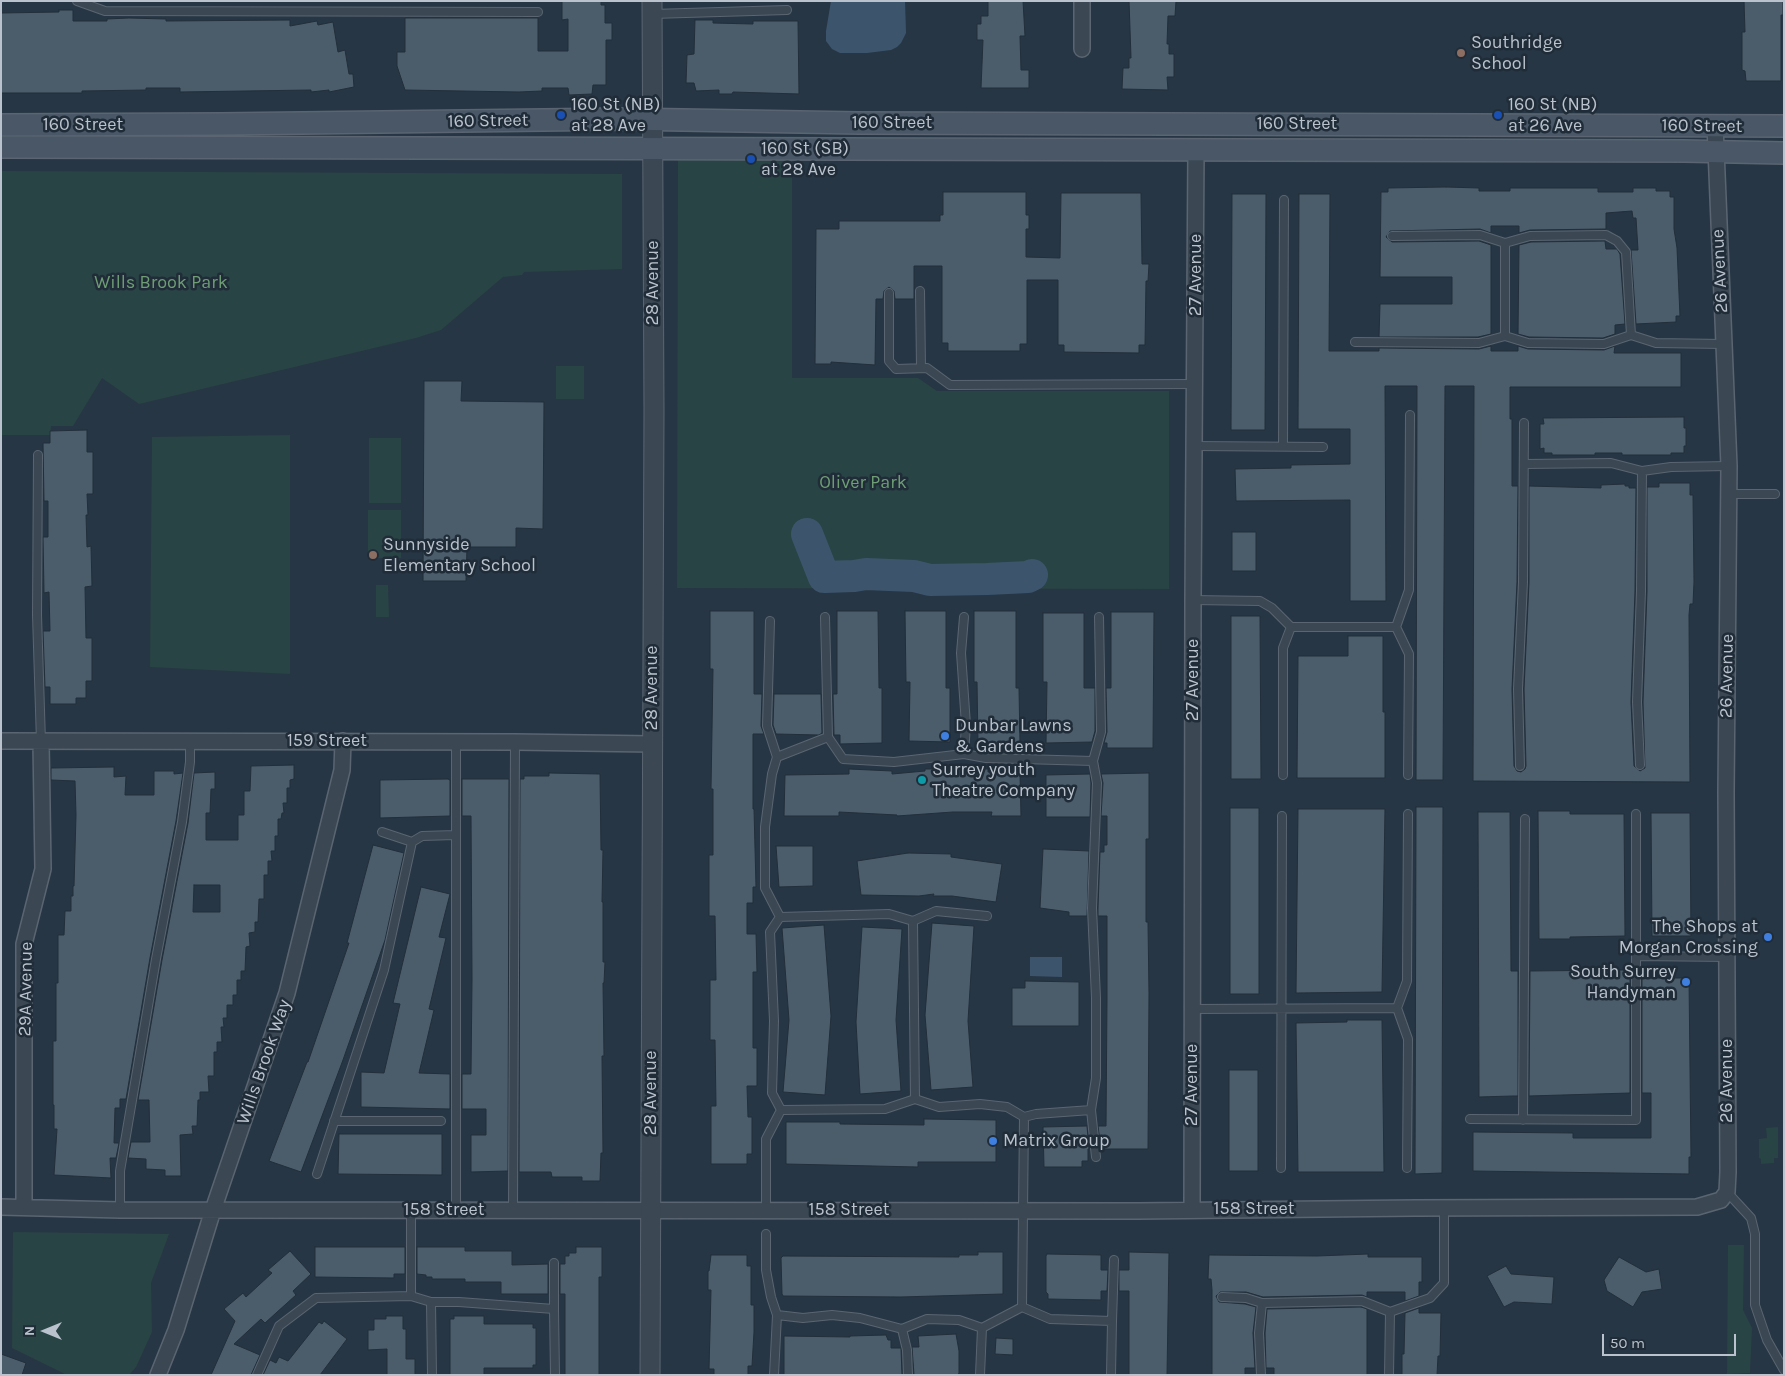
<!DOCTYPE html>
<style>
body{margin:0}
#map{position:relative;width:1785px;height:1376px;overflow:hidden;background:#273644;font-family:Karla,sans-serif}
canvas{display:block}
.frame{position:absolute;inset:0;border:2px solid #b9c2cd;pointer-events:none}
.north{position:absolute;left:20px;top:1306px;width:50px;height:50px;-webkit-text-stroke:4px #202d39;paint-order:stroke;rotate:270deg;font-size:14px;font-weight:700;line-height:20px;text-align:center;color:#b9c2cd}
.north::after{content:'';display:block;margin:auto;width:18px;height:22px;background:#b9c2cd;clip-path:polygon(50% 0,100% 100%,50% 72%,0 100%)}
.scale{position:absolute;left:1602px;top:1334px;width:134px;height:22px;box-sizing:border-box;border:2px solid #b9c2cd;border-top:0;padding-left:6px;font-size:15px;line-height:18px;white-space:nowrap;color:#b9c2cd;-webkit-text-stroke:4px #202d39;paint-order:stroke}
</style>
<div id="map">
<canvas width="1785" height="1376"></canvas>
<div class="frame"></div>
<div class="north">N</div>
<div class="scale">50 m</div>
</div>
<script>
const ctx = document.querySelector('canvas').getContext('2d');
ctx.lineJoin = 'round';
function fillPath(path, color) {
  ctx.fillStyle = color;
  ctx.fill(path, 'evenodd');
}
function poly(rows) {
  const path = new Path2D();
  for (const r of rows) {
    path.moveTo(r[0], r[1]);
    for (let i = 2; i < r.length; i += 2) path.lineTo(r[i], r[i + 1]);
  }
  return path;
}
function stroke(path, color, width, dash) {
  ctx.strokeStyle = color;
  ctx.lineWidth = width;
  ctx.lineCap = dash ? 'butt' : 'round';
  ctx.setLineDash(dash || []);
  ctx.stroke(path);
}
function write(font, color, halo, rows, align = 'center') {
  ctx.font = font + ' Karla,sans-serif';
  ctx.lineWidth = 5;
  ctx.setLineDash([]);
  ctx.textBaseline = 'middle';
  ctx.strokeStyle = halo;
  ctx.fillStyle = color;
  for (const [text, x, y, turn = 0] of rows) {
    ctx.save();
    ctx.translate(x, y);
    ctx.rotate((+turn || 0) * Math.PI / 180);
    ctx.textAlign = isNaN(turn) ? turn : align;
    if (halo) ctx.strokeText(text, 0, 0);
    ctx.fillText(text, 0, 0);
    ctx.restore();
  }
}
fillPath(poly([
 [678,158,792,158,792,378,918,378,937,391,1169,391,1169,589,677,588],
 [1,171,622,174,622,269,524,272,522,275,503,277,441,330,416,338,139,404,102,378,73,426,51,426,50,435,1,435],
 [556,366,584,366,584,399,556,399],
 [290,435,290,674,150,667,152,437],
 [369,438,401,438,401,503,369,503],
 [368,510,401,510,401,558,368,558],
 [376,585,388,585,389,617,376,617],
 [1778,1127,1778,1158,1774,1158,1774,1163,1761,1164,1761,1159,1759,1158,1759,1139,1767,1138,1766,1128],
 [13,1232,169,1234,151,1283,152,1332,136,1367,129,1375,67,1375,12,1348],
 [1728,1245,1744,1245,1743,1310,1752,1328,1750,1373,1727,1374]
]), '#294445');
fillPath(poly([
 [831,1,905,1,906,33,901,43,897,47,891,50,867,53,840,53,832,49,826,41,826,31],
 [1030,957,1062,957,1062,977,1030,976]
]), '#3c556d');
stroke(poly([
 [807,534,824,577,854,576,866,574,914,576,930,580,987,579,1028,577,1032,575]
]), '#3c556d', 32);
const building = poly([
 [562,1,601,1,601,5,605,5,605,23,612,23,612,40,606,40,606,85,593,85,592,94,569,95,568,88,542,88,542,91,519,92,405,90,397,66,397,52,405,52,405,18,538,18,538,51,568,51,568,19,562,20,562,1],
 [988,1,1023,1,1025,36,1020,36,1021,70,1029,70,1029,88,981,88,983,40,977,40,977,24,981,24,981,16,988,16,988,1],
 [1129,1,1176,1,1175,16,1168,16,1167,44,1169,44,1169,54,1174,54,1174,77,1167,77,1168,90,1122,89,1123,68,1129,68,1129,58,1131,58,1129,1],
 [1744,1,1783,1,1783,15,1781,15,1781,81,1746,81,1745,71,1742,70,1742,32,1745,32,1744,1],
 [59,10,73,10,73,21,107,21,107,19,129,18,166,19,166,21,290,20,290,26,317,21,318,25,333,22,338,52,345,50,349,74,353,74,354,87,329,92,329,90,311,92,311,90,180,92,180,88,146,88,146,90,82,91,82,93,1,93,1,13,59,12,59,10],
 [695,20,713,20,713,23,753,24,753,21,798,21,799,94,733,92,732,94,719,94,719,90,696,91,694,83,686,83,687,55,694,54,695,20],
 [1446,187,1479,188,1479,191,1510,191,1510,188,1598,188,1598,192,1633,192,1633,188,1656,188,1656,191,1670,191,1670,197,1674,197,1674,229,1677,248,1680,316,1676,316,1676,322,1636,324,1631,250,1638,250,1636,218,1633,218,1632,211,1606,213,1606,229,1530,230,1519,233,1519,226,1491,226,1491,233,1480,229,1390,231,1386,237,1392,242,1479,241,1491,245,1491,334,1478,337,1379,337,1380,304,1452,304,1452,277,1380,277,1381,192,1388,192,1388,188,1446,187],
 [943,192,1026,192,1026,215,1029,215,1029,229,1026,229,1026,257,1060,258,1061,193,1141,193,1142,264,1149,264,1148,281,1146,281,1145,345,1139,345,1139,353,1064,352,1064,345,1058,345,1058,280,1027,280,1027,344,1020,344,1020,351,948,351,948,343,942,343,942,266,914,266,914,299,895,299,894,291,889,287,884,291,883,299,876,299,875,365,831,362,831,364,815,364,816,229,839,229,839,221,940,221,940,215,943,215,943,192],
 [1232,194,1266,194,1265,430,1231,430,1232,194],
 [1299,194,1330,194,1329,351,1379,351,1379,348,1479,349,1491,346,1491,351,1518,351,1518,346,1528,349,1604,350,1615,346,1614,353,1681,353,1681,387,1510,387,1510,419,1512,419,1512,486,1518,486,1517,582,1512,689,1514,766,1517,771,1521,772,1525,769,1526,766,1524,689,1529,582,1529,486,1601,488,1601,485,1625,484,1625,486,1629,486,1629,488,1636,488,1635,591,1631,702,1634,766,1640,771,1645,768,1643,702,1647,591,1647,487,1659,487,1659,483,1690,483,1690,495,1693,495,1694,582,1693,604,1690,604,1689,615,1690,782,1473,781,1474,386,1445,386,1443,780,1416,780,1417,386,1385,386,1386,601,1350,601,1350,500,1236,501,1235,469,1291,468,1291,465,1350,464,1350,429,1298,429,1299,194],
 [1605,241,1606,249,1617,249,1620,254,1625,324,1615,325,1615,334,1603,338,1529,337,1518,334,1519,245,1531,242,1605,241],
 [424,381,462,381,461,401,544,402,543,529,516,528,516,547,467,547,466,581,423,581,424,381],
 [1684,417,1684,428,1686,428,1686,446,1684,446,1684,453,1671,453,1671,455,1622,455,1622,453,1595,453,1595,455,1552,455,1552,453,1544,453,1544,448,1540,449,1540,424,1544,424,1543,418,1684,417],
 [87,430,87,452,93,452,93,494,87,494,88,515,86,515,87,547,91,546,92,586,85,587,86,638,92,638,92,681,86,681,86,698,76,698,76,704,50,704,50,687,45,687,43,631,50,631,49,592,44,593,43,537,48,537,48,501,44,501,43,443,50,443,50,431,87,430],
 [1232,532,1256,532,1256,571,1232,571,1232,532],
 [710,611,754,611,754,694,762,694,761,726,764,734,753,734,753,809,754,809,756,887,753,887,753,903,747,903,747,934,756,934,757,972,753,972,753,1048,757,1048,757,1086,747,1086,748,1117,752,1117,752,1154,747,1154,747,1164,711,1164,711,1106,716,1106,715,1040,710,1040,710,980,716,980,715,916,709,916,709,855,713,855,713,789,711,789,713,669,710,669,710,611],
 [837,611,878,611,879,688,882,688,882,743,840,744,840,735,834,735,833,694,837,694,837,611],
 [905,611,946,611,946,688,950,688,950,742,909,741,910,682,906,682,905,611],
 [974,611,1016,611,1016,688,1019,688,1020,743,978,744,977,682,974,682,974,611],
 [1111,612,1154,612,1153,748,1107,748,1107,743,1104,743,1107,732,1106,688,1111,688,1111,612],
 [1043,613,1084,613,1084,688,1095,688,1095,731,1092,742,1046,743,1047,682,1043,682,1043,613],
 [1231,616,1260,616,1261,779,1231,779,1231,616],
 [1348,636,1383,636,1383,712,1385,712,1385,778,1297,778,1298,656,1348,656,1348,636],
 [774,694,821,694,822,733,819,735,776,734,773,725,774,694],
 [294,765,294,779,290,780,290,788,287,788,287,803,283,803,284,813,282,813,281,819,278,819,278,836,275,836,275,851,271,851,272,861,268,861,268,875,264,875,264,899,259,899,258,922,255,922,255,932,249,933,250,946,246,947,245,971,241,971,241,980,237,980,237,995,233,995,233,1005,227,1005,227,1018,223,1018,224,1027,221,1027,222,1042,217,1042,217,1052,214,1052,214,1076,208,1076,209,1092,200,1092,200,1100,198,1100,197,1126,192,1126,193,1134,180,1135,181,1176,165,1176,165,1170,146,1169,146,1159,128,1158,131,1142,150,1142,149,1100,138,1100,162,960,188,823,194,773,215,772,215,789,211,789,210,813,206,813,206,840,238,840,238,815,244,815,244,791,250,791,251,766,294,765],
 [194,885,220,885,220,912,193,912,194,885],
 [114,767,114,777,126,776,125,795,154,795,154,771,174,771,174,774,183,773,176,821,150,958,126,1099,120,1099,120,1108,115,1108,114,1143,119,1143,116,1158,110,1158,111,1178,54,1175,57,1129,54,1129,54,1105,53,1105,53,1041,56,1041,56,983,58,983,58,935,64,935,65,911,71,911,71,896,73,896,73,886,74,886,76,815,75,781,51,780,51,768,114,767],
 [849,769,892,771,892,774,925,771,925,769,988,769,988,772,1020,773,1021,816,991,816,992,812,953,812,897,816,897,815,839,812,839,816,784,816,785,775,849,774,849,769],
 [549,773,600,774,601,850,603,850,602,902,603,902,603,962,605,962,604,983,603,983,604,1056,602,1056,603,1153,601,1153,600,1181,582,1181,582,1177,552,1177,551,1172,519,1172,520,779,524,779,524,776,549,776,549,773],
 [1149,773,1149,839,1146,839,1146,922,1148,922,1149,994,1148,1149,1101,1149,1098,1126,1106,1126,1107,999,1107,916,1098,916,1098,908,1100,852,1104,852,1104,845,1107,845,1107,816,1101,816,1103,783,1101,774,1149,773],
 [1090,774,1091,783,1090,817,1046,817,1046,775,1090,774],
 [448,779,450,780,450,816,380,818,380,780,448,779],
 [462,779,509,779,508,1171,471,1172,471,1135,486,1135,486,1109,462,1109,462,1074,471,1074,472,979,471,816,462,816,462,779],
 [1416,807,1443,807,1442,1173,1415,1174,1416,807],
 [1230,808,1259,808,1259,994,1230,994,1230,808],
 [1298,809,1385,809,1382,992,1296,993,1298,809],
 [1538,811,1570,811,1570,814,1624,814,1625,936,1570,937,1570,939,1539,939,1538,811],
 [1478,812,1510,812,1511,971,1518,971,1518,1096,1512,1096,1479,1097,1478,812],
 [1651,813,1690,813,1691,936,1652,936,1651,813],
 [373,845,404,853,385,940,343,1060,301,1172,269,1161,307,1062,308,1062,349,943,347,943,373,845],
 [776,846,813,846,813,886,779,887,776,846],
 [1043,849,1089,851,1087,916,1069,916,1069,912,1040,908,1043,849],
 [908,853,951,854,951,857,1002,864,996,902,952,896,933,896,934,894,919,896,861,895,857,861,908,853],
 [421,887,450,894,439,937,446,938,429,1009,434,1010,419,1073,450,1074,450,1109,361,1107,361,1072,384,1073,400,1004,393,1003,421,887],
 [932,923,974,926,968,1021,973,1087,931,1090,925,1015,932,923],
 [824,925,831,1016,825,1095,783,1092,789,1020,782,928,824,925],
 [862,927,902,929,896,1020,901,1091,860,1094,856,1022,862,927],
 [1624,970,1625,978,1630,978,1630,1093,1529,1096,1530,971,1624,970],
 [1642,978,1689,978,1691,1157,1689,1157,1689,1174,1473,1171,1473,1132,1573,1133,1573,1138,1651,1138,1651,1093,1642,1093,1642,978],
 [1025,981,1079,982,1079,1026,1012,1026,1012,988,1025,988,1025,981],
 [1347,1020,1382,1020,1384,1172,1298,1172,1296,1023,1347,1022,1347,1020],
 [1229,1070,1258,1070,1258,1171,1229,1171,1229,1070],
 [924,1119,996,1120,996,1162,918,1162,918,1167,786,1164,786,1122,840,1122,840,1124,924,1125,924,1119],
 [1087,1126,1089,1149,1088,1149,1088,1161,1082,1161,1082,1167,1044,1167,1043,1127,1087,1126],
 [339,1134,442,1134,442,1175,338,1174,339,1134],
 [315,1247,405,1247,405,1274,394,1274,394,1278,315,1277,315,1247],
 [417,1247,465,1247,465,1251,512,1251,512,1265,548,1264,548,1294,501,1294,501,1282,465,1282,465,1279,432,1279,432,1277,426,1277,426,1275,417,1274,417,1247],
 [576,1247,602,1247,602,1277,599,1277,599,1375,565,1375,565,1294,560,1294,560,1264,565,1264,565,1256,569,1256,569,1253,576,1253,576,1247],
 [290,1251,311,1274,293,1291,296,1295,276,1313,265,1323,261,1319,234,1344,260,1355,251,1375,211,1375,235,1321,224,1309,243,1293,246,1297,272,1273,268,1270,290,1251],
 [978,1252,1003,1252,1003,1294,901,1297,783,1296,782,1294,781,1258,783,1256,959,1257,959,1255,978,1255,978,1252],
 [1129,1252,1169,1253,1167,1375,1129,1375,1129,1291,1119,1291,1119,1270,1129,1270,1129,1252],
 [1047,1254,1101,1255,1101,1270,1108,1270,1107,1291,1101,1291,1101,1300,1048,1299,1048,1294,1046,1292,1046,1256,1047,1254],
 [1368,1254,1368,1257,1422,1257,1422,1282,1419,1282,1419,1296,1405,1301,1405,1292,1367,1292,1367,1297,1362,1295,1263,1297,1246,1292,1220,1292,1216,1296,1219,1302,1245,1304,1256,1307,1253,1333,1255,1368,1245,1368,1245,1375,1212,1375,1212,1290,1211,1279,1208,1279,1209,1255,1317,1256,1368,1254],
 [711,1255,747,1255,747,1266,751,1266,751,1305,754,1305,754,1332,752,1366,748,1366,748,1375,714,1375,714,1369,709,1369,711,1290,708,1290,708,1271,709,1271,711,1255],
 [1619,1257,1646,1272,1659,1269,1662,1289,1642,1292,1633,1307,1607,1291,1604,1280,1619,1257],
 [1506,1266,1511,1274,1554,1277,1552,1304,1514,1302,1504,1307,1487,1276,1506,1266],
 [1361,1307,1367,1309,1367,1375,1274,1375,1274,1368,1266,1368,1265,1333,1267,1309,1361,1307],
 [1419,1308,1419,1313,1441,1313,1440,1356,1438,1356,1437,1375,1402,1375,1402,1354,1404,1354,1405,1313,1419,1308],
 [386,1316,403,1316,403,1329,406,1329,406,1359,415,1359,415,1375,387,1375,387,1349,368,1350,368,1330,374,1330,374,1319,386,1319,386,1316],
 [454,1316,484,1316,484,1324,533,1324,533,1328,536,1328,536,1365,533,1365,533,1368,484,1368,484,1375,450,1375,450,1319,454,1319,454,1316],
 [324,1321,347,1339,320,1375,263,1375,270,1360,276,1363,279,1357,288,1361,319,1322,322,1324,324,1321],
 [956,1334,959,1351,959,1373,958,1375,914,1375,912,1347,919,1347,918,1336,956,1334],
 [886,1335,888,1340,891,1340,891,1348,901,1348,902,1375,784,1375,784,1336,850,1337,850,1336,886,1335],
 [996,1338,1013,1339,1013,1355,995,1354,996,1338],
 [1,1354,26,1363,22,1375,1,1375,1,1354]
]);
fillPath(building, '#4b5c6a');
stroke(building, '#222f3b', 1);
const service = poly([
 [77,1,105,11,538,12],
 [652,14,787,10],
 [1392,236,1480,235,1505,243,1530,236,1606,235,1617,241,1626,252,1631,335],
 [1505,243,1505,336],
 [920,291,921,368],
 [889,293,889,361,896,369,927,368,950,385,1195,384],
 [1355,342,1479,343,1505,336,1528,343,1604,344,1631,335,1656,343,1723,344],
 [1194,446,1323,447],
 [1283,446,1284,200],
 [38,455,37,615,41,742],
 [1525,464,1611,463,1642,471,1671,467,1729,466],
 [1728,494,1775,494],
 [1193,600,1260,601,1272,608,1291,627,1396,627],
 [825,617,828,737],
 [964,617,961,653,966,725,964,754],
 [456,742,456,1210],
 [777,757,828,737,843,759,894,762,964,754,986,758,1093,761],
 [1640,765,1637,702,1641,591,1642,471],
 [1520,766,1518,689,1523,582,1524,423],
 [1283,775,1283,648,1291,627],
 [1408,775,1409,654,1396,627,1409,590,1410,415],
 [382,832,412,842,422,836,455,835],
 [780,917,889,914,913,921,936,911,987,916],
 [913,921,915,1099],
 [1636,956,1727,957],
 [1192,1009,1397,1008],
 [781,1110,885,1109,915,1099,939,1107,980,1104,1007,1107,1024,1117,1036,1114,1091,1110],
 [1470,1119,1636,1120,1636,814],
 [1523,1120,1525,819],
 [334,1121,441,1121],
 [1096,1157,1091,1110,1096,1078,1096,998,1092,908,1097,783,1093,761,1101,732,1099,617],
 [1281,1168,1282,816],
 [1407,1168,1408,1039,1397,1008,1407,981,1408,814],
 [317,1174,384,970,412,842],
 [1727,1192,1751,1218,1755,1234,1755,1305,1767,1340,1784,1370],
 [120,1210,120,1171,156,959,182,822,190,762,190,741],
 [513,1210,515,742],
 [766,1210,766,1139,781,1110,772,1093,774,1021,770,932,780,917,765,888,765,827,772,774,777,757,767,726,770,621],
 [766,1234,766,1270,771,1297,777,1315,803,1318,832,1315,860,1318,902,1329,927,1319,959,1320,982,1328,1022,1307,1050,1319,1112,1321,1111,1375],
 [554,1263,554,1309],
 [411,1296,431,1302,459,1302,554,1309,555,1375],
 [1222,1297,1246,1298,1262,1303],
 [431,1302,432,1375],
 [1022,1307,1024,1117],
 [1112,1321,1114,1260],
 [902,1329,907,1350,908,1375],
 [257,1375,279,1326,316,1298,411,1296,411,1210],
 [774,1375,777,1315],
 [980,1375,982,1328],
 [1261,1375,1259,1333,1262,1303,1362,1301,1390,1312,1430,1298,1444,1283,1444,1208],
 [1389,1375,1390,1312]
]);
const minor = poly([
 [1082,1,1082,49],
 [1,741,515,742,652,744],
 [1,1207,120,1210,1138,1211,1415,1208,1697,1207,1721,1200,1727,1192,1728,1172,1726,792,1729,466,1715,125],
 [24,1207,24,944,43,869,41,742],
 [1192,1210,1193,600,1196,150],
 [158,1375,176,1330,213,1210,287,993,342,770,343,741]
]);
const tertiary = poly([
 [650,1375,654,411,652,1]
]);
const secondary = poly([
 [1,125,221,124,624,119,859,123,1784,126],
 [1,147,1684,151,1784,153]
]);
stroke(service, '#5a6571', 10);
stroke(minor, '#5a6571', 18);
stroke(tertiary, '#5a6571', 21);
stroke(secondary, '#5a6571', 24);
stroke(service, '#3b4853', 8);
stroke(minor, '#3b4853', 15);
stroke(tertiary, '#3b4853', 19);
stroke(secondary, '#495767', 21);
for (const [x, y, r, color] of [
 [1461,53,5,"#8d6e63"],
 [561,115,5,"#1a4fb4"],
 [1498,115,5,"#1a4fb4"],
 [751,159,5,"#1a4fb4"],
 [373,555,5,"#8d6e63"],
 [945,736,5,"#3f7fe0"],
 [922,780,5,"#0f9aa8"],
 [1768,937,5,"#3f7fe0"],
 [1686,982,5,"#3f7fe0"],
 [993,1141,5,"#3f7fe0"]
]) {
  const dot = new Path2D();
  dot.arc(x, y, r, 0, 2 * Math.PI);
  ctx.fillStyle = color;
  ctx.fill(dot);
  stroke(dot, '#202d39', 2);
}
write('18px', '#b9c2cd', '#202d39', [
 ["Southridge",1471,43],
 ["School",1471,64],
 ["160 St (NB)",571,105],
 ["at 28 Ave",571,126],
 ["160 St (NB)",1508,105],
 ["at 26 Ave",1508,126],
 ["160 St (SB)",761,149],
 ["at 28 Ave",761,170],
 ["Sunnyside",383,545],
 ["Elementary School",383,566],
 ["Dunbar Lawns",955,726],
 ["& Gardens",955,747],
 ["Surrey youth",932,770],
 ["Theatre Company",932,791],
 ["The Shops at",1758,927,"right"],
 ["Morgan Crossing",1758,948,"right"],
 ["South Surrey",1676,972,"right"],
 ["Handyman",1676,993,"right"],
 ["Matrix Group",1003,1141]
], 'left');
write('18px', '#b9c2cd', '#202d39', [
 ["160 Street",488,121,-1],
 ["160 Street",892,123],
 ["160 Street",1297,124],
 ["160 Street",83,125],
 ["160 Street",1702,126,1],
 ["26 Avenue",1720,271,-93],
 ["27 Avenue",1196,275,-90],
 ["28 Avenue",653,283,-90],
 ["26 Avenue",1727,676,-89],
 ["27 Avenue",1193,680,-90],
 ["28 Avenue",652,688,-90],
 ["159 Street",327,741],
 ["29A Avenue",26,989,-89],
 ["Wills Brook Way",264,1062,-71],
 ["26 Avenue",1727,1081,-90],
 ["27 Avenue",1192,1085,-90],
 ["28 Avenue",651,1093,-90],
 ["158 Street",1254,1209],
 ["158 Street",444,1210],
 ["158 Street",849,1210]
]);
write('18px', '#6f9e75', '#202d39', [
 ["Wills Brook Park",161,283],
 ["Oliver Park",863,483]
]);
</script>
